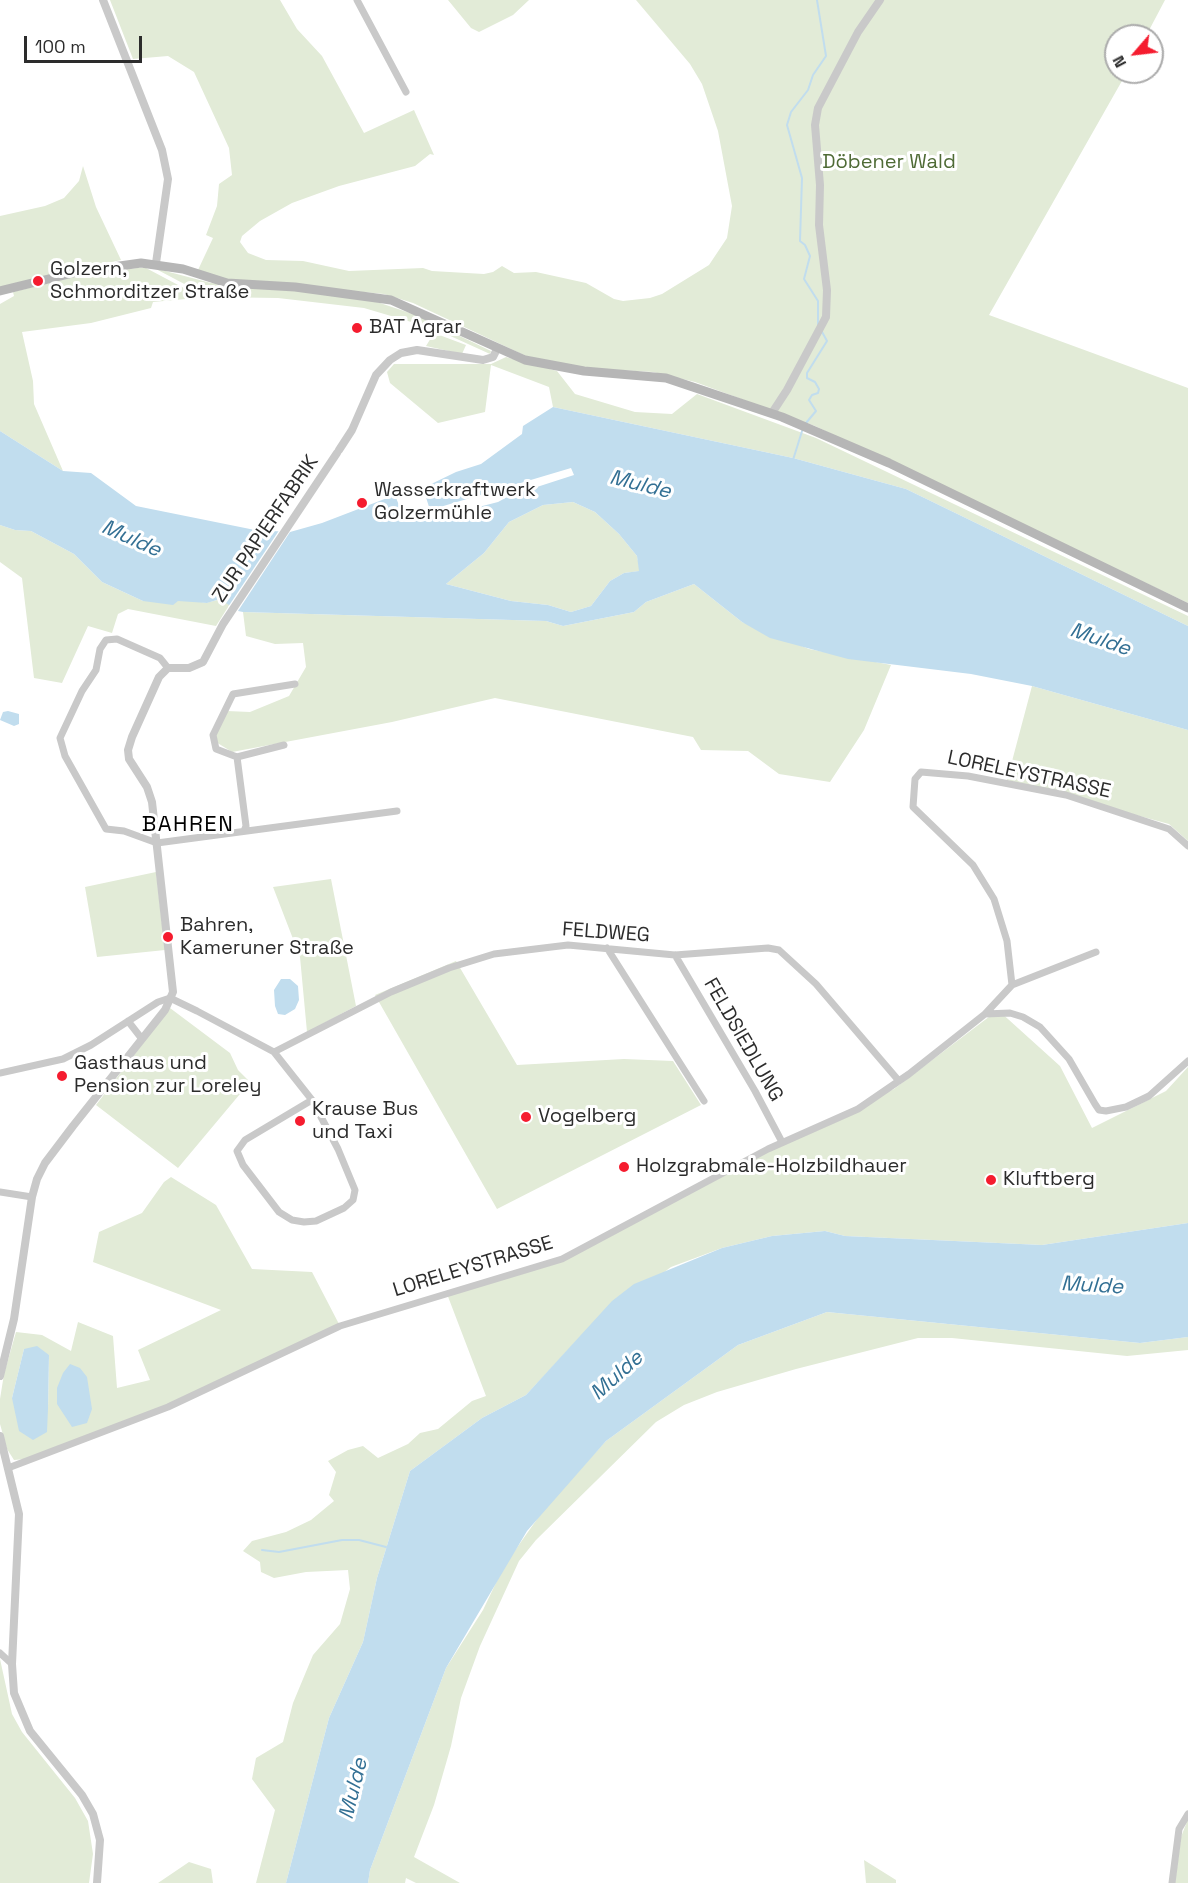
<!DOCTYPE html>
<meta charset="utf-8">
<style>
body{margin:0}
#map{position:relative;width:1188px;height:1883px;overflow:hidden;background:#fff;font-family:"Space Grotesk",sans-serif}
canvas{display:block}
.north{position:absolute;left:1104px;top:24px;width:60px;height:60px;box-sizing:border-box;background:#fff;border:2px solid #ababab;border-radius:50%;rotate:242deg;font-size:16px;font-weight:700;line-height:24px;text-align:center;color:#2c2c2c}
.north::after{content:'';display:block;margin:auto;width:21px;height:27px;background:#f51c2f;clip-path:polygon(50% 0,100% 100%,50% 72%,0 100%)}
.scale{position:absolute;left:24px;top:36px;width:118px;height:27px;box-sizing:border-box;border:3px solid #2c2c2c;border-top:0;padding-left:8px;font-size:18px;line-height:21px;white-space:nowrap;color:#2c2c2c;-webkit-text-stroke:4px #fff;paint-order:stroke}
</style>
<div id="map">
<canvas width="1188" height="1883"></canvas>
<div class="north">N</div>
<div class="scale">100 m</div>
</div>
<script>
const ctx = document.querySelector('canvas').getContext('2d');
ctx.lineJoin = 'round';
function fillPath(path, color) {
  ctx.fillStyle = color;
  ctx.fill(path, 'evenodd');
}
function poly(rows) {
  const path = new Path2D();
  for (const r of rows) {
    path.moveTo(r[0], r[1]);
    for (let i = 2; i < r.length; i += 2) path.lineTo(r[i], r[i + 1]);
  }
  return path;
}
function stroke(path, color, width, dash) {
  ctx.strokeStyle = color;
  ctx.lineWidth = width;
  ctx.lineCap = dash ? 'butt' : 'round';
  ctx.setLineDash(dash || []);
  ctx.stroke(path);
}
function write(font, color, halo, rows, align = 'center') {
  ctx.font = font + ' "Space Grotesk",sans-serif';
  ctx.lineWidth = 6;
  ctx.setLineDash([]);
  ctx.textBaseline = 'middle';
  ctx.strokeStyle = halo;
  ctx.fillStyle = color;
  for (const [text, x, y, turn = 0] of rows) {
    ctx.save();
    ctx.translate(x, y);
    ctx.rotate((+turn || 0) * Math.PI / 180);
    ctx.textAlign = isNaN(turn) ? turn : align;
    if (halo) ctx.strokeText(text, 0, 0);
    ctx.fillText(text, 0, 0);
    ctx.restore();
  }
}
fillPath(poly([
 [110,0,280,0,297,29,322,56,364,133,414,110,434,155,430,154,415,166,339,186,292,203,260,221,242,236,240,242,248,253,266,260,303,261,349,271,423,268,432,271,484,274,493,272,502,266,514,273,536,272,586,283,614,299,623,301,650,298,662,294,709,265,727,238,732,206,718,131,702,84,690,64,636,0,1165,0,1146,36,1116,36,1116,72,1127,72,989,315,1188,388,1188,603,815,426,695,382,653,372,585,368,526,356,413,303,384,294,227,279,198,270,213,238,206,235,217,206,219,184,232,175,229,148,194,72,168,56,133,59],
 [448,0,529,0,513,15,479,32,471,28],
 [83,166,96,207,121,260,0,287,0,216,45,206,64,198,79,181],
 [137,268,146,268,197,295,197,298,153,302,151,308,91,323,22,332,33,381,34,404,63,471,0,431,0,304,14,296,13,292,78,276],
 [154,268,211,283,286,288,368,299,416,315,491,351,490,354,435,329,364,308,278,298,209,297],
 [434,333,466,345,462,354,426,346],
 [506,357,557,371,575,394,635,412,672,414,697,394,816,438,1188,616,1188,626,906,489,793,458,553,407,549,387,491,365,485,412,438,423,390,383,387,372,394,364,491,364],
 [573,502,595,512,619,534,637,556,640,571,624,573,610,581,591,606,571,612,548,605,511,601,446,584,484,553,509,522,543,505],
 [0,525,15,530,31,531,74,554,102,582,143,601,191,600,206,603,221,599,230,604,216,626,128,609,118,614,112,633,88,626,62,683,34,678,22,578,0,562],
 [694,584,742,622,809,649,891,665,864,730,830,782,779,774,748,751,701,750,693,737,495,698,392,722,232,752,216,742,216,733,227,711,250,712,289,696,306,667,303,643,275,644,246,636,243,612,546,621,563,626,634,612,646,602],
 [1032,686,1188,730,1188,841,1169,824,1007,780],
 [156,872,165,950,97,957,85,887],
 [331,879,356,1006,307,1032,300,957,273,887],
 [456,961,517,1065,624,1059,673,1061,701,1105,497,1209,375,995],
 [170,1008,230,1053,238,1070,250,1082,178,1168,96,1105],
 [998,1010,1060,1066,1092,1128,1166,1091,1188,1067,1188,1223,1042,1245,845,1236,825,1231,772,1236,722,1248,671,1267,585,1332,526,1395,482,1418,410,1471,377,1578,363,1642,329,1718,286,1883,256,1883,275,1810,252,1779,256,1758,283,1742,293,1703,313,1655,340,1624,350,1589,348,1570,306,1572,274,1578,261,1572,260,1562,243,1551,252,1541,286,1532,311,1520,334,1501,329,1495,336,1472,328,1461,348,1450,363,1446,378,1458,408,1444,420,1433,438,1429,472,1401,486,1396,447,1294,573,1255,783,1140,894,1089],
 [171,1177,216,1205,252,1269,312,1272,340,1326,134,1420,25,1459,14,1460,7,1449,0,1424,0,1399,4,1374,16,1332,42,1335,71,1351,78,1322,113,1336,117,1388,150,1380,138,1350,221,1310,93,1262,99,1232,142,1213,164,1182],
 [24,1349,49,1355,48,1409,12,1398],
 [827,1312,1140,1343,1188,1337,1188,1350,1127,1356,952,1338,918,1338,796,1369,717,1392,684,1405,656,1422,536,1540,519,1561,480,1646,461,1698,451,1746,434,1805,414,1857,460,1883,416,1883,406,1878,405,1883,368,1883,370,1870,446,1668,483,1610,504,1566,547,1505,606,1441,738,1345],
 [0,1659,12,1714,22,1732,75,1798,88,1821,93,1854,89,1883,0,1883],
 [1188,1819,1188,1883,1175,1883,1181,1837],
 [864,1860,896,1880,896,1883,866,1883],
 [189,1862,211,1869,213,1883,158,1883]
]), '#e2ebd7');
fillPath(poly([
 [553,407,793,458,906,489,1188,626,1188,730,1032,686,971,674,848,659,770,638,742,622,694,584,646,602,634,612,563,626,546,621,243,612,238,611,220,599,207,603,178,601,173,605,143,601,102,582,74,554,31,531,15,530,0,525,0,431,63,471,91,473,136,506,255,530,290,532,322,523,395,495,405,521,420,516,424,521,498,502,509,496,574,475,571,468,430,510,423,488,456,472,481,464,522,434,523,426],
 [573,502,595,512,619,534,637,556,639,571,624,573,610,581,591,606,571,612,548,605,511,601,446,584,484,553,509,522,543,505],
 [8,711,19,714,19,724,14,726,0,720,3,712],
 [281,979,290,979,298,986,299,1000,295,1009,285,1015,278,1014,275,1006,274,990],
 [1188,1223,1188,1337,1140,1343,827,1312,738,1345,606,1441,527,1531,446,1668,370,1870,368,1883,286,1883,329,1718,363,1642,377,1578,410,1471,482,1418,526,1395,612,1301,634,1284,722,1248,772,1236,825,1231,845,1236,1042,1245],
 [37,1346,49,1355,48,1409,47,1432,33,1440,19,1431,12,1398,24,1349],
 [70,1364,80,1368,87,1377,92,1409,87,1423,72,1427,57,1404,57,1388,63,1373]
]), '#c1ddee');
fillPath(poly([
 [280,529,292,529,236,614,228,607]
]), '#fff');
stroke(poly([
 [817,0,826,56,813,75,808,90,791,112,787,125,802,178,800,241,805,245,810,256,804,279,818,301,818,325],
 [806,423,816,411,809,400,812,395,818,393,819,389,815,382,807,378,807,373,827,341,821,330],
 [793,460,803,428],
 [262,1550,279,1552,342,1540,359,1540,386,1547]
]), '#c1ddee', 2);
stroke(poly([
 [357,0,406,92],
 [168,668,160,658,117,639,106,640,100,649,96,670,82,691,60,738,65,756,106,829,124,831,157,843,397,811],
 [284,745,237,757,216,749,213,735,233,694,295,684],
 [237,757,246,826,244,831],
 [607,948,704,1101],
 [675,955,755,1091,782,1142],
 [1012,985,1096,952],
 [985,1014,1010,1013,1023,1017,1040,1027,1069,1059,1095,1104,1099,1110,1106,1111,1126,1107,1149,1096,1188,1061],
 [128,1021,142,1039],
 [274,1052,391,992,449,968,494,954,568,945,675,955,768,948,779,950,816,984,899,1081],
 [0,1073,63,1059,91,1045,158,1002,170,998,197,1011,274,1052,312,1100,245,1140,237,1151,243,1165,279,1212,292,1220,304,1222,316,1221,344,1208,353,1200,355,1190,338,1149,312,1100],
 [0,1192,32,1197],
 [8,1468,168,1407,340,1326,562,1259,768,1149,858,1109,909,1074,985,1014,1012,985,1007,941,994,899,973,865,913,807,915,779,921,772,968,776,1066,795,1169,829,1188,846],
 [0,1653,12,1664],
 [1172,1883,1179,1829,1188,1814]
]), '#c9c9c9', 7);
stroke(poly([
 [103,0,162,150,168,179,156,263],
 [772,413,787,390,826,317,827,290,819,225,820,185,815,125,818,108,858,32,880,0],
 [339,450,352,430,376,375,390,360,401,353,417,350,483,360,493,357,497,349],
 [0,1376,14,1319,32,1197,37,1179,45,1163,73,1126,165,1010,173,992,152,802,147,787,129,759,128,750,132,737,159,677,168,668,189,668,203,662,223,624,337,453],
 [0,1436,19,1514,12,1664,14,1693,30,1731,82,1795,93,1814,100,1840,97,1883]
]), '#c9c9c9', 8);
stroke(poly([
 [0,291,77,272,141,263,183,269,227,283,295,287,391,300,525,360,584,371,666,378,782,417,889,463,1188,608]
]), '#b6b6b6', 9);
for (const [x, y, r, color] of [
 [38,281,6,"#f51c2f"],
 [357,328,6,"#f51c2f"],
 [362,503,6,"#f51c2f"],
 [168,937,6,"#f51c2f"],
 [62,1076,6,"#f51c2f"],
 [526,1117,6,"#f51c2f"],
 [300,1121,6,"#f51c2f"],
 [624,1167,6,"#f51c2f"],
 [991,1180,6,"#f51c2f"]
]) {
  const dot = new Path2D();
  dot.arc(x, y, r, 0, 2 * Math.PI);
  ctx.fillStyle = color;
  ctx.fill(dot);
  stroke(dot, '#fff', 2);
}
write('20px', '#4f6b36', '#fff', [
 ["Döbener Wald",889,163]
]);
write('20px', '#2c2c2c', '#fff', [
 ["Golzern,",50,270],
 ["Schmorditzer Straße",50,293],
 ["BAT Agrar",369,328],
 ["Wasserkraftwerk",374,491],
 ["Golzermühle",374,514],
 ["Bahren,",180,926],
 ["Kameruner Straße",180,949],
 ["Gasthaus und",74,1064],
 ["Pension zur Loreley",74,1087],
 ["Krause Bus",312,1110],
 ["und Taxi",312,1133],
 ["Vogelberg",538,1117],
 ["Holzgrabmale-Holzbildhauer",636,1167],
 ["Kluftberg",1003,1180]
], 'left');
write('20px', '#2c2c2c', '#fff', [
 ["ZUR PAPIERFABRIK",266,529,-56],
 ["LORELEYSTRASSE",1029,775,12],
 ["FELDWEG",606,933,4],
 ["FELDSIEDLUNG",743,1040,60],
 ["LORELEYSTRASSE",473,1267,-17]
]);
write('italic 21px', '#337094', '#fff', [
 ["Mulde",640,485,14],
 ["Mulde",131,539,24],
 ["Mulde",1100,640,19],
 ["Mulde",1092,1286,3],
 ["Mulde",617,1376,-42],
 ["Mulde",354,1789,-76]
]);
ctx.letterSpacing = '1.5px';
write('22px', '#000', '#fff', [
 ["BAHREN",188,825]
]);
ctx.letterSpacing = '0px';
</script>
